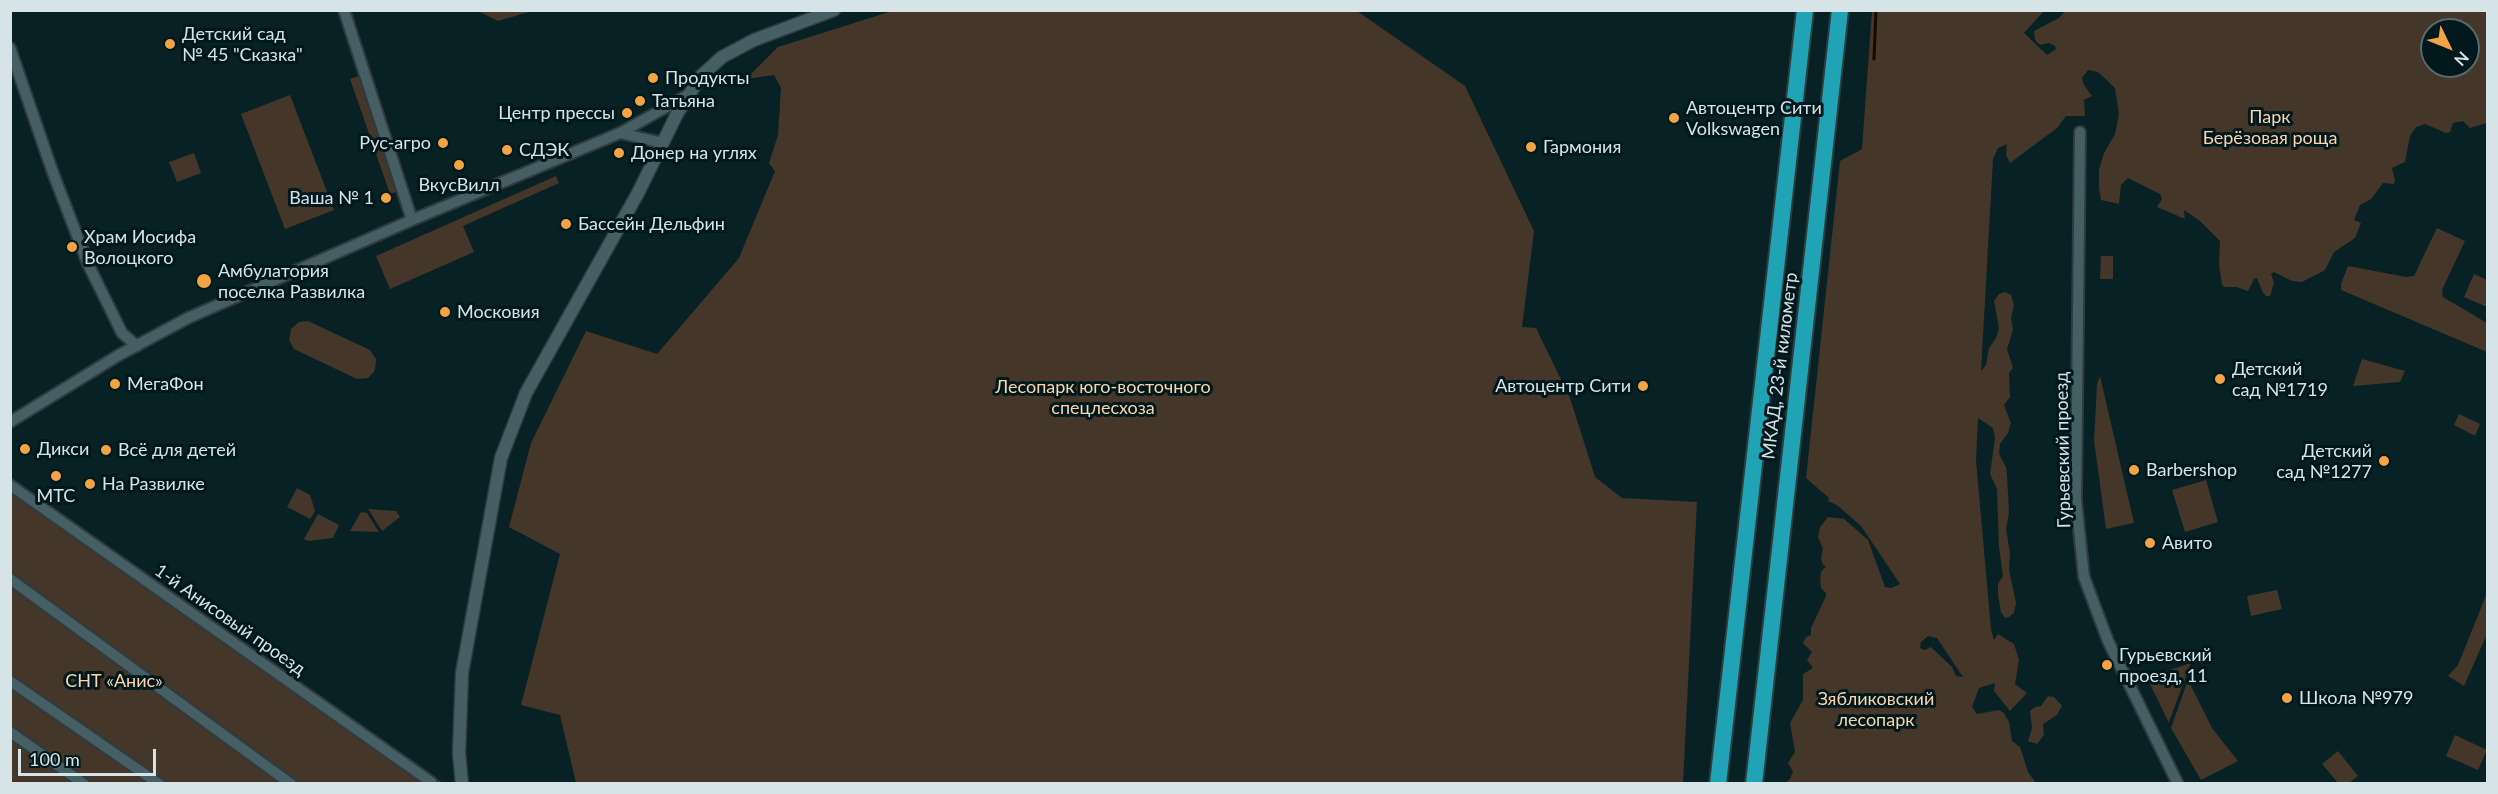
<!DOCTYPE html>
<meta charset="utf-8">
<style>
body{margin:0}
#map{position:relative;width:2498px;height:794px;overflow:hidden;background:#082125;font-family:Lato,sans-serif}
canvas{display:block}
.frame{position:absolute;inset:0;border:12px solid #d6e4e7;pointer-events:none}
.north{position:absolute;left:2420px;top:18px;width:60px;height:60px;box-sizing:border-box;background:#01181c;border:2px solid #566a6d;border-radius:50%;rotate:133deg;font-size:16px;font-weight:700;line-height:24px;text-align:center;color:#d6e4e7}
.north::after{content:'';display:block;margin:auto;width:21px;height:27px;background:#f4a344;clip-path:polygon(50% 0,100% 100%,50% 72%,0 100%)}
.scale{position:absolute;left:18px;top:749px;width:138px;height:27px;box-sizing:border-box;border:3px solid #d6e4e7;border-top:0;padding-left:8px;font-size:18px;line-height:21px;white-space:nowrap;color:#d6e4e7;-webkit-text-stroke:4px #01181c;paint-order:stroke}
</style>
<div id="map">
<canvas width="2498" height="794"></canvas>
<div class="frame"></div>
<div class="north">N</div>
<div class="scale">100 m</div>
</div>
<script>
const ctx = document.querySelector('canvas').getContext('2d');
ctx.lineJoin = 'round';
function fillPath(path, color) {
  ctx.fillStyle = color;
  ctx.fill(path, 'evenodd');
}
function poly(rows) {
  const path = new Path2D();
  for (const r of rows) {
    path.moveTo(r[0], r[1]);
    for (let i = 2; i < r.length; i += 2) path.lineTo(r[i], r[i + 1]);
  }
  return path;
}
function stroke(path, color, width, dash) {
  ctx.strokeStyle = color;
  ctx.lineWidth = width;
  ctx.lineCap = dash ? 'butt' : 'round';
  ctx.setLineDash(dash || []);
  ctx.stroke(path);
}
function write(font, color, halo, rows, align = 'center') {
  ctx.font = font + ' Lato,sans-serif';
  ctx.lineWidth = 6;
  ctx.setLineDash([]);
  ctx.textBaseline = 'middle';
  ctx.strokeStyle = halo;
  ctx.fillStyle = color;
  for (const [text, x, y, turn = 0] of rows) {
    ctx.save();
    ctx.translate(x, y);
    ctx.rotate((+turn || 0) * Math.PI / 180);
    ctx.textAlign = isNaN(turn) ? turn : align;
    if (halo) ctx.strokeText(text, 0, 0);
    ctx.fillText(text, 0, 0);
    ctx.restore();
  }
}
fillPath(poly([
 [478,11,532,11,498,21],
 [892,11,1357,11,1465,86,1534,231,1522,327,1536,328,1570,398,1595,477,1622,498,1697,502,1683,783,576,783,560,715,521,705,560,554,509,527,531,443,586,331,657,354,739,258,775,171,769,163,778,135,781,88,774,75,746,79,778,47],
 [1872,11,2044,11,2024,33,2047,55,2056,49,2055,46,2049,43,2040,45,2035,40,2034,31,2059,18,2065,11,2487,11,2487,123,2470,128,2463,121,2453,123,2450,132,2446,133,2425,124,2416,127,2410,136,2405,162,2392,168,2395,180,2394,184,2383,183,2371,199,2360,205,2354,220,2361,223,2355,238,2334,252,2325,270,2302,282,2292,281,2274,272,2271,274,2274,283,2270,296,2266,296,2262,291,2257,278,2254,279,2248,291,2236,287,2224,287,2222,285,2219,264,2220,241,2200,221,2184,210,2185,219,2157,207,2162,199,2160,194,2128,178,2121,185,2119,204,2101,200,2099,189,2099,169,2104,153,2115,134,2119,114,2115,88,2098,72,2088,70,2082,78,2084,85,2092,96,2084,100,2085,116,2066,116,2057,128,2010,163,2006,155,2007,144,1998,148,1993,159,1981,371,1986,365,1989,348,1996,338,1999,328,1994,301,1999,294,2005,292,2011,295,2014,305,2011,318,2013,330,2007,349,2013,368,2009,373,2010,397,2004,405,2011,423,2008,433,2000,444,1999,454,2006,467,2007,475,2009,513,2006,529,2010,553,2009,570,2016,603,2014,613,2009,617,2005,618,2001,612,1998,595,1998,584,2003,576,1999,547,1997,489,1990,474,1995,438,1993,428,1978,418,1976,460,1991,629,1994,640,1998,634,2014,644,2019,660,2015,684,2027,693,2010,711,1994,691,1995,683,1979,688,1972,707,1977,714,1999,710,2004,713,2009,722,2012,741,2020,747,2028,772,2036,783,1785,783,1790,779,1793,771,1788,763,1795,752,1790,723,1803,700,1803,674,1813,668,1807,660,1812,652,1803,643,1806,637,1811,635,1811,628,1826,596,1826,593,1821,588,1820,578,1821,572,1826,566,1823,565,1821,558,1823,549,1818,537,1820,527,1828,517,1844,519,1868,540,1885,587,1891,588,1900,584,1861,526,1837,505,1828,501,1829,498,1806,478,1840,161,1862,149],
 [2432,30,2468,30,2468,66,2432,66],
 [1928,636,1937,638,1963,677,1956,676,1952,667,1931,647,1925,650,1920,648,1921,642],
 [361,75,401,190,390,194,350,79],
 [290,95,334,210,285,229,241,114],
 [194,153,201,173,177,182,169,162],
 [556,176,559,183,463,226,474,252,390,289,376,256],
 [2437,228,2465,241,2442,290,2443,297,2487,323,2487,352,2341,290,2341,284,2348,266,2406,277,2414,276],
 [2101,256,2113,256,2113,279,2100,279],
 [2474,274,2487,280,2487,307,2464,297],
 [308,321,370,350,376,359,375,370,372,374,368,378,357,379,294,349,289,340,291,329,299,322],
 [2362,359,2405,371,2400,382,2353,386],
 [2100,376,2134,523,2106,529,2094,440,2097,384],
 [2459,414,2480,424,2475,436,2454,425],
 [2206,480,2218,522,2185,532,2172,490],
 [11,482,443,783,11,783],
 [297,488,310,495,315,511,310,519,287,507],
 [368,509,396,511,400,517,382,531],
 [361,512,367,513,379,532,350,531],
 [318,514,339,525,333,538,309,541,304,539],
 [2277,590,2282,609,2251,616,2247,596],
 [2487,593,2487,634,2464,686,2448,676,2458,665],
 [2191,663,2169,722,2169,723,2147,678],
 [2188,680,2212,728,2238,761,2201,780,2171,728],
 [2048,696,2054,697,2062,706,2057,715,2043,724,2044,735,2037,744,2028,741,2032,728,2030,711,2035,707,2041,706],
 [2455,735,2487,750,2478,770,2446,756],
 [2338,751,2358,776,2349,783,2338,783,2322,764]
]), '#443629');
stroke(poly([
 [1874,59,1876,10]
]), '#160700', 3);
const minor = poly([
 [344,10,412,220],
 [10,48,53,173,88,264,122,333,137,346],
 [2080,132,2076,500,2084,577,2108,641,2178,784],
 [620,133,663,143],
 [10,422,119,355,188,318,412,220,620,133,688,95],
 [10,485,431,782,430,784],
 [10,579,291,784],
 [10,681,159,784],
 [10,732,84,784]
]);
const tertiary = poly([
 [462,784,459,753,462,673,501,458,526,393,638,193,677,114,701,76,722,57,754,40,834,10]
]);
const trunk = poly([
 [1718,784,1805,10],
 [1754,784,1840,10]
]);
stroke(minor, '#2f3b3e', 14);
stroke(tertiary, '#2f3b3e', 15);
stroke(trunk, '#2f3b3e', 20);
stroke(minor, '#455f64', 10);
stroke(tertiary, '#455f64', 12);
stroke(trunk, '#20a4b5', 16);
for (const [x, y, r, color] of [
 [170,44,6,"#f4a344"],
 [653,78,6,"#f4a344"],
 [640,101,6,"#f4a344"],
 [627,113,6,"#f4a344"],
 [1674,118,6,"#f4a344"],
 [443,143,6,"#f4a344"],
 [1531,147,6,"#f4a344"],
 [507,150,6,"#f4a344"],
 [619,153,6,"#f4a344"],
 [459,165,6,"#f4a344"],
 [386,198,6,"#f4a344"],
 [566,224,6,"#f4a344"],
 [72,247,6,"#f4a344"],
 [204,281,8,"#f4a344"],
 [445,312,6,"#f4a344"],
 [2220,379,6,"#f4a344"],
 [115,384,6,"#f4a344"],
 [1643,386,6,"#f4a344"],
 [25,449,6,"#f4a344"],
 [106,450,6,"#f4a344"],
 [2384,461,6,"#f4a344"],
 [2134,470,6,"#f4a344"],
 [56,476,6,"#f4a344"],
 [90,484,6,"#f4a344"],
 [2150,543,6,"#f4a344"],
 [2107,665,6,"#f4a344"],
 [2287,698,6,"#f4a344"]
]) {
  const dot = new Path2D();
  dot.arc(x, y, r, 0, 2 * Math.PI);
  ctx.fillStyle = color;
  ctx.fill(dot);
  stroke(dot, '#01181c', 2);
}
write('18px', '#d6e4e7', '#01181c', [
 ["Детский сад",182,34],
 ["№ 45 \"Сказка\"",182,55],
 ["Продукты",665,78],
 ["Татьяна",652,101],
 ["Автоцентр Сити",1686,108],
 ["Volkswagen",1686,129],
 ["Центр прессы",615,113,"right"],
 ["Рус-агро",431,143,"right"],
 ["Гармония",1543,147],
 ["СДЭК",519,150],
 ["Донер на углях",631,153],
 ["ВкусВилл",459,185,"center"],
 ["Ваша № 1",374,198,"right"],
 ["Бассейн Дельфин",578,224],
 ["Храм Иосифа",84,237],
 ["Волоцкого",84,258],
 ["Амбулатория",218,271],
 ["поселка Развилка",218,292],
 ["Московия",457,312],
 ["Детский",2232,369],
 ["сад №1719",2232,390],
 ["МегаФон",127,384],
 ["Автоцентр Сити",1631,386,"right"],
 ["Дикси",37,449],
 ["Всё для детей",118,450],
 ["Детский",2372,451,"right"],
 ["сад №1277",2372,472,"right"],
 ["Barbershop",2146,470],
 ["На Развилке",102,484],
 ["МТС",56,496,"center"],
 ["Авито",2162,543],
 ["Гурьевский",2119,655],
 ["проезд, 11",2119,676],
 ["Школа №979",2299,698]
], 'left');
write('18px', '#fdd4ab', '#01181c', [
 ["Парк",2270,117],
 ["Берёзовая роща",2270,138],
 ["Лесопарк юго-восточного",1103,387],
 ["спецлесхоза",1103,408],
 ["СНТ «Анис»",114,681],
 ["Зябликовский",1876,699],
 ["лесопарк",1876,720]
]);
write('18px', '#d6e4e7', '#01181c', [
 ["МКАД, 23-й километр",1780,366,-83],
 ["Гурьевский проезд",2063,450,-91],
 ["1-й Анисовый проезд",230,620,35]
]);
</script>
